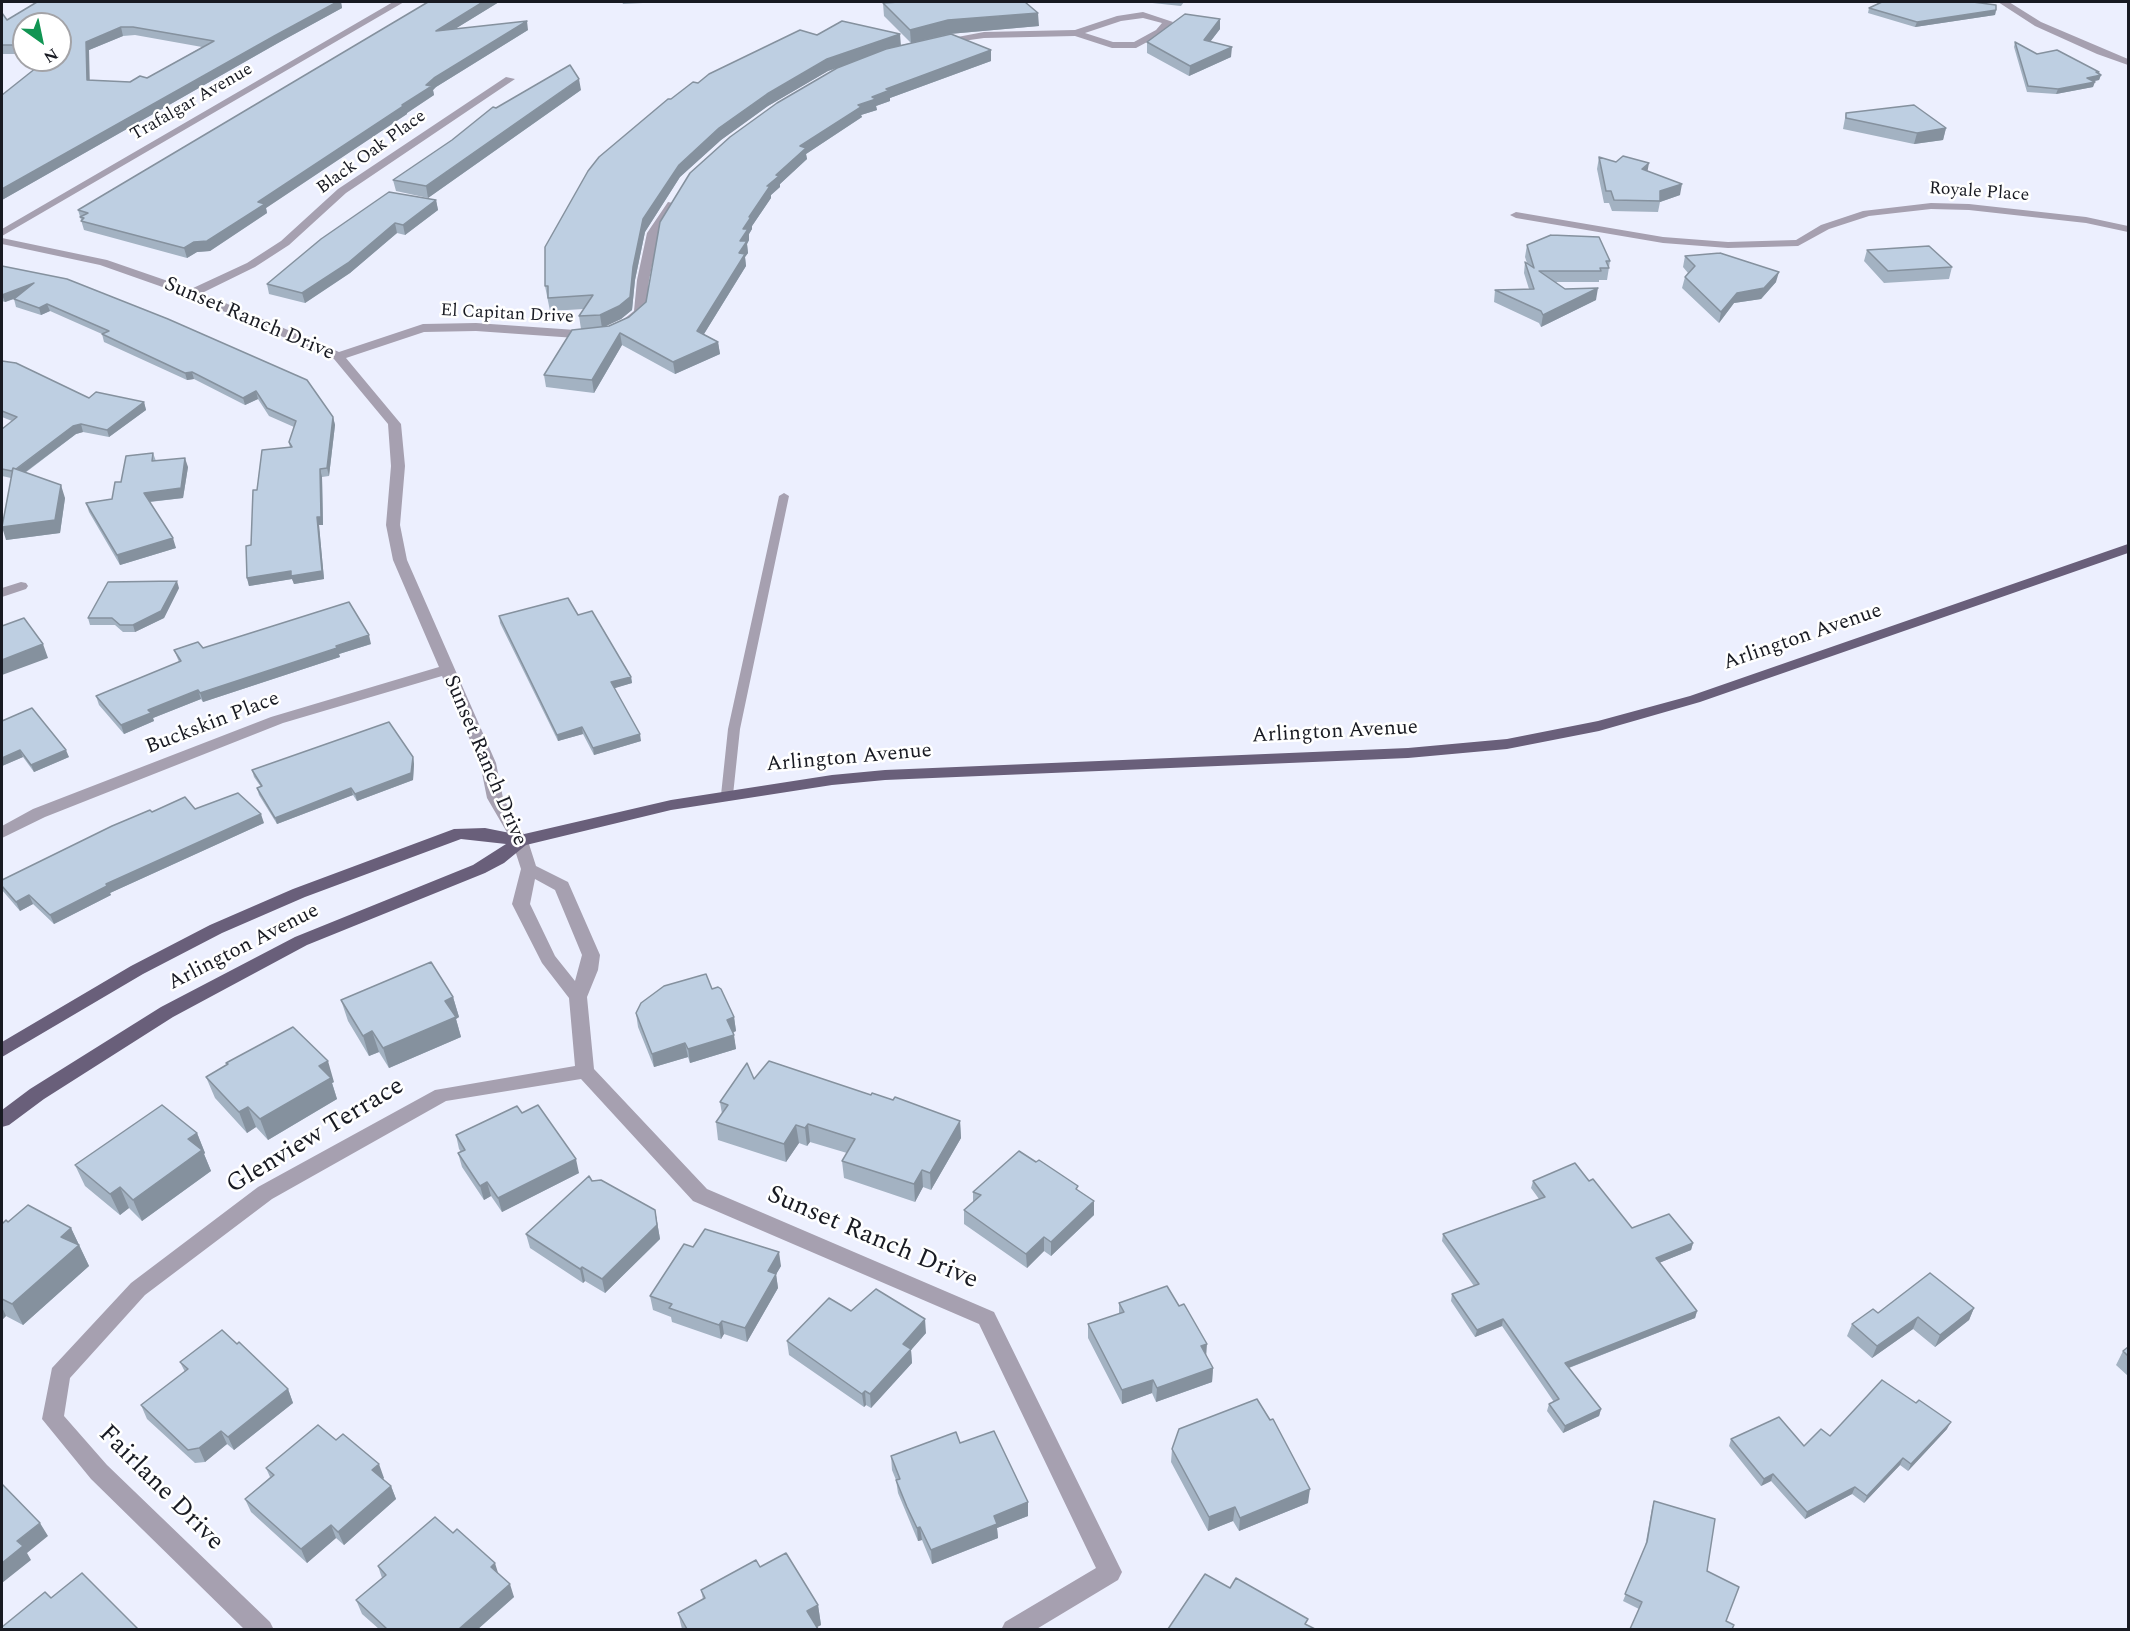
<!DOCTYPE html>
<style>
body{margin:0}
#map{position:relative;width:2130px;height:1631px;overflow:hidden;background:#eceffe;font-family:Spectral,serif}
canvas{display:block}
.frame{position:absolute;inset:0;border:3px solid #181a22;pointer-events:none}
.north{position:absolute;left:12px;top:12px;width:60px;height:60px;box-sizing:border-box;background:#fff;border:2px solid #a3a3a7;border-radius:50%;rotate:147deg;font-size:16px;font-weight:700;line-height:24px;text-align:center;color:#181a22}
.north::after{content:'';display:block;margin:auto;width:21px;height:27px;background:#119553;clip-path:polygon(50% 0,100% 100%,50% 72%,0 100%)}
</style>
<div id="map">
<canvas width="2130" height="1631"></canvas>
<div class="frame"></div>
<div class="north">N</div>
</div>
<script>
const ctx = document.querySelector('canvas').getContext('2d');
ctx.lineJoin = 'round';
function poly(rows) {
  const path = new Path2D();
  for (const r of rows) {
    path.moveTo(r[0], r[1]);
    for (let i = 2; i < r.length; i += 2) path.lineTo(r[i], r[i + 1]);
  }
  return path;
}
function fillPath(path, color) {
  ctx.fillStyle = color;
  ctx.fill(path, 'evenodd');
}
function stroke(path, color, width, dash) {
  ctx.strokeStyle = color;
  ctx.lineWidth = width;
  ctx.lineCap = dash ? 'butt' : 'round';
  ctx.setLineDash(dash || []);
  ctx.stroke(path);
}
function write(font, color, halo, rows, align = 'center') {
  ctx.font = font + ' Spectral,serif';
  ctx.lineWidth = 5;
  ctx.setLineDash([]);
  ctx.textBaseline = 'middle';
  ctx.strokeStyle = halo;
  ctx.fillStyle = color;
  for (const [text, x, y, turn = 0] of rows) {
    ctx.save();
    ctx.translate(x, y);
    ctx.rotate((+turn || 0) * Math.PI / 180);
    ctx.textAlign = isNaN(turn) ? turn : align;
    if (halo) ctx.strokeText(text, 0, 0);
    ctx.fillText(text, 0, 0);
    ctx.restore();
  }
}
fillPath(poly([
 [784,493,789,496,740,729,733,795,727,799,721,795,728,729,779,496,784,493]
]), '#a6a0b0');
fillPath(poly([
 [393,2,404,2,2,236,2,229,393,2],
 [1998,2,2009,2,2041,22,2128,59,2128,65,2097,54,2035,26,1998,2],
 [1143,12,1173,22,1162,34,1136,48,1112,48,1075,36,984,38,941,44,936,41,984,32,1075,30,1117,16,1143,12],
 [1143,18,1162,23,1156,30,1134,42,1113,42,1085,33,1121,21,1143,18],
 [506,77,515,79,346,193,289,245,255,267,202,293,339,352,423,324,476,323,590,331,596,335,590,339,476,331,424,332,346,358,401,424,405,466,400,525,407,560,496,763,503,798,528,841,536,866,568,882,600,955,598,970,587,997,594,1069,707,1189,994,1312,1122,1572,1118,1580,1035,1630,1001,1630,1005,1622,1096,1568,979,1324,693,1201,581,1079,446,1101,272,1199,145,1295,70,1378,64,1416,107,1465,270,1622,274,1630,245,1630,91,1479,42,1419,52,1368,131,1283,258,1187,435,1090,575,1066,569,998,542,963,512,904,521,869,512,841,487,798,480,763,442,676,283,723,45,817,2,838,2,826,33,809,271,717,439,667,393,560,386,525,391,466,388,424,334,359,188,296,100,265,2,244,2,238,107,260,191,289,247,263,281,241,338,189,506,77],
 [535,879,555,890,582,955,575,981,555,956,530,904,535,879],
 [668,202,678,204,659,233,649,280,646,312,632,325,624,325,624,319,634,311,637,280,647,233,668,202],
 [1931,203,1969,204,2086,217,2128,226,2128,232,2086,223,1969,210,1931,209,1869,216,1829,229,1798,246,1728,248,1663,243,1516,218,1510,215,1516,212,1663,237,1728,242,1796,240,1821,225,1863,211,1931,203],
 [21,582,26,583,28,586,26,589,2,597,2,588,21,582]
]), '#a6a0b0');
fillPath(poly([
 [2128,544,2128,553,1700,702,1599,731,1507,749,1408,758,885,780,832,785,671,810,526,845,504,863,485,873,307,945,173,1017,44,1099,9,1125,2,1127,2,1110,30,1089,161,1007,295,937,473,865,506,844,461,839,305,897,222,933,143,974,2,1057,2,1042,131,966,210,925,293,889,454,829,485,828,520,835,671,800,832,775,885,770,1408,748,1507,739,1598,721,1690,696,2128,544]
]), '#695f7a');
fillPath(poly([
 [37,2,341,2,342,8,278,43,2,200,2,95,60,60,60,24,24,24,24,54,2,54,2,14,7,20],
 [135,35,202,47,147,78,130,82,89,80,89,50,123,36],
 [428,2,499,2,455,29,528,30,436,87,433,90,434,95,407,113,407,114,266,208,267,213,210,251,197,252,187,258,84,230,78,210],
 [622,2,663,2,623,4],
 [1143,2,1184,2,1181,6],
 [1878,2,1973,2,1996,10,1995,15,1915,27,1868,13,1869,8,1879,3],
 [883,3,1039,26,949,34,991,50,991,61,890,98,890,101,876,106,877,110,861,115,862,117,806,154,807,159,780,184,780,187,771,195,771,198,752,226,752,229,749,234,749,240,747,244,748,253,745,257,746,266,704,334,718,342,720,354,675,374,622,345,594,393,546,387,544,375,581,329,579,316,584,309,550,311,545,286,671,99,817,35,901,45,911,43,884,16],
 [850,63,646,302,629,317,609,326,605,326,621,319,632,310,635,280,645,232,680,177,721,140,768,106,828,71],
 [1220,29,1210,42,1231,57,1189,76,1147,53,1147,42],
 [2015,42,2037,54,2099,74,2101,75,2099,80,2094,81,2093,87,2056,94,2027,92,2014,47],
 [581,90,428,198,396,191,393,180,452,140,496,108],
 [1846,113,1946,128,1943,140,1914,144,1843,129],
 [1599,157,1647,171,1680,195,1660,202,1658,212,1612,211,1609,203,1604,203,1597,169],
 [436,200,438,210,405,235,397,233,350,273,305,303,269,294,267,284],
 [1527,245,1610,261,1607,280,1599,280,1599,282,1556,282,1565,289,1596,300,1541,327,1539,323,1494,302,1495,290,1529,289,1524,273,1525,262,1527,263,1525,257],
 [1867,250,1952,267,1949,279,1884,283,1864,261],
 [1685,256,1776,282,1761,299,1734,303,1719,323,1682,288,1685,277,1688,273,1683,267],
 [2,266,333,417,335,425,329,476,322,477,323,525,319,525,324,579,294,584,292,579,249,586,247,578,251,545,257,490,290,448,289,442,294,427,269,416,258,399,245,405,194,379,187,380,104,342,102,334,50,311,41,315,16,307,14,299,5,302,2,301],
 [2,361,89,398,144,402,146,410,109,437,83,432,76,434,25,473,65,498,60,533,6,540,11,478,2,476,2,429,12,421,2,417],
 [153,453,156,461,188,467,183,498,150,502,176,548,120,565,89,512,86,503,112,499,121,482],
 [179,588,164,618,135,632,123,632,115,625,90,625,88,618],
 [578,615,631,677,632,683,614,688,641,741,594,755,583,734,558,741,500,623,499,616],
 [371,644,339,654,340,657,203,702,201,699,153,718,154,721,124,734,99,705,96,696,179,662,174,650],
 [2,721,69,757,34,772,23,757,2,766],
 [413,757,414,764,413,780,357,801,353,795,277,824,259,795,257,788,261,787,254,777,252,770],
 [195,809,264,823,110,893,111,895,54,924,33,904,20,911,2,890,2,880,152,812],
 [712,989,734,1017,736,1031,733,1033,736,1049,690,1063,688,1057,654,1067,638,1027,636,1013],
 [453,997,459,1017,456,1019,461,1037,389,1068,379,1052,369,1056,348,1021,341,1000],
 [226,1063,334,1082,332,1083,337,1099,268,1140,256,1127,247,1133,215,1098,206,1077,227,1065],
 [754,1079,871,1095,960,1121,961,1138,931,1190,923,1187,915,1202,844,1178,842,1161,847,1153,810,1142,807,1146,799,1143,786,1162,718,1140,716,1122,722,1114,720,1102],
 [522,1113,579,1173,502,1212,491,1196,484,1200,462,1167,458,1153,461,1152,459,1149,456,1135],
 [197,1133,205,1153,204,1154,211,1171,142,1221,129,1208,120,1215,85,1186,75,1165],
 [592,1181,655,1210,660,1239,605,1293,585,1281,583,1283,530,1248,526,1234],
 [1533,1181,1589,1181,1632,1228,1693,1243,1691,1250,1659,1263,1697,1311,1695,1318,1569,1368,1601,1409,1599,1416,1563,1433,1547,1411,1549,1404,1554,1402,1502,1326,1475,1337,1451,1301,1452,1294,1474,1286,1442,1241,1443,1234,1539,1199,1531,1188],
 [1078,1191,1094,1215,1051,1256,1044,1251,1027,1268,964,1224,964,1210,973,1202,973,1192],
 [8,1222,71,1228,89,1266,23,1325,6,1316,2,1320,2,1224],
 [693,1247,781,1266,776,1274,778,1288,747,1342,724,1334,721,1339,672,1322,671,1317,653,1310,650,1296],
 [1119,1303,1206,1356,1213,1368,1212,1382,1156,1402,1152,1393,1122,1404,1088,1338,1088,1324,1119,1314],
 [1974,1308,1969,1320,1935,1347,1913,1329,1872,1358,1847,1336,1852,1324],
 [851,1311,926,1333,911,1350,912,1363,871,1408,866,1405,864,1407,789,1355,787,1341],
 [2128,1347,2128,1376,2116,1365,2123,1351],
 [180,1362,288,1389,293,1403,234,1450,227,1444,205,1462,195,1463,147,1419,141,1405,185,1372],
 [1947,1429,1908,1471,1900,1465,1864,1503,1852,1494,1805,1519,1771,1481,1761,1486,1729,1446,1731,1439,1804,1446,1830,1436],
 [336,1440,384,1478,383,1479,391,1486,396,1499,344,1545,336,1538,307,1563,251,1512,245,1499,270,1477,266,1468],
 [960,1443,1028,1516,997,1528,998,1538,932,1564,922,1540,918,1541,898,1493,896,1480,892,1470,891,1456],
 [1172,1449,1308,1503,1239,1531,1233,1521,1208,1531,1171,1462],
 [1654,1501,1707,1571,1726,1621,1639,1609,1623,1601,1645,1547,1652,1508],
 [378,1566,498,1573,514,1597,478,1629,379,1629,362,1614,356,1600,382,1578],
 [760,1567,818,1605,821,1625,817,1627,818,1629,682,1629,678,1613,703,1599,701,1590]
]), '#a3b2c2');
fillPath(poly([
 [337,2,341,2,342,8,278,43,2,200,2,189,276,35],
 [483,2,499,2,437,40,436,31],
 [1996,10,1995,15,1915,27,1917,22],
 [1038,13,1039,26,949,34,911,43,910,30,948,20],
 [1220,19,1220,29,1203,51,1204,40],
 [527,21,528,30,436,87,433,90,434,95,407,113,407,114,266,208,267,213,210,251,197,252,187,258,184,248,258,202,402,105,434,78],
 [121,27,123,36,89,50,90,89,87,80,86,42],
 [900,34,901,46,828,71,768,106,721,140,680,177,645,232,635,280,632,310,621,319,602,328,600,315,633,267,643,219,679,165,719,128,767,94,827,59],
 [1232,47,1231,57,1189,76,1190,66],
 [991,50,991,61,890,98,890,101,876,106,877,110,861,115,862,117,806,154,807,159,780,184,780,187,771,195,771,198,752,226,752,229,749,234,749,240,747,244,748,253,745,257,746,266,699,342,697,331,739,253,740,241,743,229,749,217,767,186,800,146,858,105,886,89],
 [2096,72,2099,72,2098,76,2101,75,2099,80,2085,83,2087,78],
 [579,79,581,90,428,198,426,186],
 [2095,82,2093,87,2056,94,2058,89],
 [1946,128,1943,140,1914,144,1917,133],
 [1649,163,1647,174,1642,169],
 [1682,184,1680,195,1660,202,1660,191],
 [436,200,438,210,405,235,403,225],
 [395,223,397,233,350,273,305,303,302,293],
 [1779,272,1776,282,1761,299,1734,303,1719,323,1721,312,1737,293],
 [34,283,37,290,5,302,2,295],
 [1598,288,1596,300,1541,327,1543,315],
 [47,304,50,311,41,315,39,308],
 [620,333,622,345,594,393,592,380],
 [718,342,720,354,675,374,673,362],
 [192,372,194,379,187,380,185,373],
 [256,391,258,399,245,405,243,398],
 [144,402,146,410,109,437,107,430],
 [333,417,335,425,329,476,327,468],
 [81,424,83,432,76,434,16,479,13,472,73,426],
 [185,458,188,467,183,498,147,502,144,493],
 [320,469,322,477,323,525,319,525,324,579,294,584,292,579,249,586,247,578,291,571,317,517],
 [61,485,65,498,60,533,6,540,2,527],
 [173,538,176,548,120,565,117,555],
 [177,581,179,588,164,618,135,632,133,625],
 [369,635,371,644,339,654,340,657,203,702,200,693,336,646],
 [43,644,48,658,2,675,2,660],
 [631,677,632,683,612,689,611,682],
 [198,690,201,699,153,718,154,721,124,734,121,725,148,710],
 [582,727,583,734,558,741,557,735],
 [640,734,641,741,594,755,593,748],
 [20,750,23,757,2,766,2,758],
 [66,750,69,757,34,772,31,765],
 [413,757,414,764,413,780,357,801,355,794],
 [351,788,353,795,277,824,275,818],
 [261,814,264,823,110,893,111,895,54,924,50,915,106,884],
 [29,895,33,904,20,911,16,902],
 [453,997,459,1017,456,1019,461,1037,389,1068,383,1048,445,1001],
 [734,1017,736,1031,729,1034,727,1020],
 [372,1031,379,1052,369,1056,363,1036],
 [734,1035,736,1049,690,1063,688,1049],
 [685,1043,688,1057,654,1067,652,1054],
 [328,1061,334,1082,332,1083,337,1099,268,1140,260,1119,319,1066],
 [248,1107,256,1127,247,1133,239,1112],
 [960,1121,961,1138,931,1190,930,1173],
 [808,1124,810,1142,807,1146,805,1128],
 [796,1125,799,1143,786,1162,784,1144],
 [197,1133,205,1153,204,1154,211,1171,142,1221,133,1200,188,1139],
 [576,1159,579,1173,502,1212,498,1198],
 [922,1170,923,1187,915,1202,914,1184],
 [487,1182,491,1196,484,1200,480,1186],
 [120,1187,129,1208,120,1215,110,1194],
 [1094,1201,1094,1215,1051,1256,1051,1242],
 [655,1210,660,1239,605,1293,602,1279],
 [71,1228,89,1266,23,1325,12,1304,61,1237],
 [1044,1237,1044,1251,1027,1268,1026,1254],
 [1693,1243,1691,1250,1654,1265,1656,1258],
 [779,1252,781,1266,770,1285,768,1271],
 [582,1267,585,1281,583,1283,580,1269],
 [776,1274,778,1288,747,1342,745,1328],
 [2,1307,6,1316,2,1320],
 [1974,1308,1969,1320,1935,1347,1940,1335],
 [1697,1311,1695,1318,1563,1370,1565,1363],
 [1918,1317,1913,1329,1872,1358,1877,1346],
 [925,1319,926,1333,911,1350,912,1363,871,1408,870,1394,903,1344],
 [1503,1319,1502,1326,1475,1337,1477,1330],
 [722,1321,724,1334,721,1339,719,1325],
 [1207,1344,1206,1358,1201,1346],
 [1213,1368,1212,1382,1156,1402,1157,1388],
 [1153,1380,1152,1393,1122,1404,1122,1390],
 [288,1389,293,1403,234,1450,228,1437],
 [865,1391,866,1405,864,1407,862,1394],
 [1601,1409,1599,1416,1563,1433,1565,1426],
 [1951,1422,1947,1429,1908,1471,1911,1464],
 [221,1431,227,1444,205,1462,199,1448],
 [1903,1458,1900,1465,1864,1503,1867,1496],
 [379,1464,384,1478,377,1484,372,1470],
 [1773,1474,1771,1481,1761,1486,1764,1479],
 [391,1486,396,1499,344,1545,338,1532],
 [1855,1487,1852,1494,1805,1519,1807,1512],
 [1310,1489,1308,1503,1239,1531,1240,1518],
 [1028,1502,1028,1516,997,1528,998,1538,932,1564,931,1550,994,1516],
 [1235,1507,1233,1521,1208,1531,1209,1517],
 [40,1523,48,1536,27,1553,31,1560,2,1583,2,1563,17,1541],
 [331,1525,336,1538,307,1563,301,1549],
 [920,1527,922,1540,918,1541,917,1528],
 [495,1563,499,1576,491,1567],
 [510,1584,514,1597,478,1629,459,1629],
 [818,1605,821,1625,813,1629,807,1611]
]), '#85919e');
const building = poly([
 [37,2,337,2,276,35,2,189,2,95,46,60,60,60,60,49,65,45,60,45,60,24,24,24,24,45,2,45,2,13,7,20,37,2],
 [121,27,133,27,214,41,147,78,140,76,130,82,87,80,86,42,121,27],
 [428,2,483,2,436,31,527,21,434,78,426,85,432,86,402,105,405,105,258,202,265,204,207,241,194,242,184,248,81,221,84,218,80,217,88,213,78,210,428,2],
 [899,2,1025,2,1038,13,948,20,910,30,883,3,899,2],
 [1882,2,1973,2,1996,5,1996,10,1917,22,1869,8,1882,2],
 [1185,14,1220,19,1204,40,1232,47,1190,66,1147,42,1185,14],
 [842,21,900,34,827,59,767,94,719,128,679,165,643,219,633,267,630,297,619,306,600,315,579,316,593,295,548,298,548,286,545,286,545,247,588,171,599,157,668,99,671,99,693,82,698,83,709,74,800,30,817,35,842,21],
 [951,34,991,50,886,89,890,90,872,97,876,99,858,105,861,107,800,146,806,148,776,175,779,176,767,186,770,186,749,217,751,217,743,229,748,229,740,241,747,241,739,253,745,254,697,331,718,342,673,362,620,333,592,380,544,375,572,330,609,326,629,317,646,302,660,222,690,173,730,137,777,103,837,68,886,49,951,34],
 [2015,42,2037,54,2057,50,2099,72,2096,72,2101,75,2087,78,2095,82,2058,89,2028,86,2015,42],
 [570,65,579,79,426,186,393,180,452,140,493,107,496,108,570,65],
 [1914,105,1946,128,1917,133,1846,118,1846,113,1914,105],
 [1623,156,1649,163,1642,169,1682,184,1660,191,1660,201,1614,200,1611,191,1606,191,1599,157,1616,162,1623,156],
 [389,192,436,200,403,225,395,223,348,263,302,293,267,284,321,239,389,192],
 [1551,235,1599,237,1610,261,1606,261,1609,268,1600,268,1601,271,1539,271,1565,289,1598,288,1543,315,1541,311,1495,290,1534,289,1525,262,1534,268,1527,245,1551,235],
 [1929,246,1952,267,1888,271,1867,250,1929,246],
 [1720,253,1779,272,1764,288,1737,293,1721,312,1685,277,1695,266,1685,256,1720,253],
 [2,266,67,279,168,319,307,380,333,417,327,468,320,469,321,517,317,517,322,571,291,576,291,571,247,578,246,546,251,545,253,490,257,490,262,450,292,447,289,442,296,421,267,408,256,391,243,398,192,372,185,373,102,334,109,331,47,304,39,308,14,299,34,283,2,295,2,266],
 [2,361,16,363,89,398,96,392,144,402,107,430,81,424,73,426,16,469,13,468,12,471,2,469,2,429,17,417,2,411,2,361],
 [153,453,152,461,185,458,181,488,144,493,173,538,117,555,86,503,112,499,115,482,121,482,126,456,153,453],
 [13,468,61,485,55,520,2,527,13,468],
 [177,581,161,611,133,625,120,625,112,618,88,618,108,582,177,581],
 [568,598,578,615,592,611,631,677,611,682,640,734,593,748,582,727,557,735,499,616,568,598],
 [349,602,369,635,336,646,337,648,200,693,198,690,148,710,151,713,121,725,96,696,181,661,174,650,198,642,203,648,349,602],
 [24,618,43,644,2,660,2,626,24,618],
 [32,708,66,750,31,765,20,750,2,758,2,721,32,708],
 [389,722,413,757,411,773,355,794,351,788,275,818,257,788,262,786,252,770,389,722],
 [238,793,261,814,106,884,107,886,50,915,29,895,16,902,2,886,2,880,112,826,150,810,152,812,185,797,195,809,238,793],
 [431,962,453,997,445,1001,456,1017,383,1048,372,1031,363,1036,341,1000,431,962],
 [706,974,712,989,718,987,721,989,734,1017,727,1020,734,1035,688,1049,685,1043,652,1054,636,1013,641,1003,664,986,706,974],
 [293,1027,328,1061,319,1066,331,1078,260,1119,248,1107,239,1112,206,1077,228,1064,226,1063,293,1027],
 [769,1061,871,1095,872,1093,893,1100,895,1097,960,1121,930,1173,922,1170,914,1184,842,1161,855,1139,808,1124,805,1128,796,1125,784,1144,716,1122,728,1105,720,1102,747,1063,754,1079,769,1061],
 [162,1105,197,1133,188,1139,202,1150,133,1200,120,1187,110,1194,75,1165,162,1105],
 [538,1105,576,1159,498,1198,487,1182,480,1186,458,1153,465,1150,456,1135,517,1106,522,1113,538,1105],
 [1019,1151,1036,1162,1039,1160,1078,1186,1076,1189,1094,1201,1051,1242,1044,1237,1026,1254,964,1210,981,1195,973,1192,1019,1151],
 [1575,1163,1589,1181,1593,1179,1632,1228,1669,1214,1693,1243,1656,1258,1697,1311,1565,1363,1601,1409,1565,1426,1549,1404,1559,1399,1503,1319,1477,1330,1452,1294,1479,1284,1443,1234,1545,1197,1533,1181,1575,1163],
 [589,1176,592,1181,601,1180,655,1210,657,1225,602,1279,582,1267,580,1269,526,1234,589,1176],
 [28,1205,71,1228,61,1237,79,1245,12,1304,2,1299,2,1224,6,1220,8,1222,28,1205],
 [705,1229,779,1252,768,1271,776,1274,745,1328,722,1321,719,1325,669,1308,672,1304,650,1296,684,1244,693,1247,705,1229],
 [1930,1273,1974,1308,1940,1335,1918,1317,1877,1346,1852,1324,1873,1309,1878,1313,1930,1273],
 [1167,1286,1179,1306,1184,1304,1207,1344,1201,1346,1213,1368,1157,1388,1153,1380,1122,1390,1088,1324,1124,1312,1119,1303,1167,1286],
 [876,1289,925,1319,903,1344,911,1349,870,1394,865,1391,862,1394,787,1341,829,1298,851,1311,876,1289],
 [222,1330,237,1344,239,1342,288,1389,228,1437,221,1431,199,1448,188,1450,141,1405,188,1369,180,1362,222,1330],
 [2128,1347,2128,1356,2123,1351,2128,1347],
 [1882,1380,1916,1403,1919,1400,1951,1422,1911,1464,1903,1458,1867,1496,1855,1487,1807,1512,1773,1474,1764,1479,1731,1439,1779,1417,1804,1446,1821,1429,1830,1436,1882,1380],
 [1257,1399,1270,1420,1273,1419,1310,1489,1240,1518,1235,1507,1209,1517,1172,1449,1179,1429,1257,1399],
 [318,1425,336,1440,343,1434,379,1464,372,1470,391,1486,338,1532,331,1525,301,1549,245,1499,274,1475,266,1468,318,1425],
 [994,1431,1028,1502,994,1516,997,1524,931,1550,920,1527,917,1528,907,1507,896,1480,900,1479,891,1456,956,1432,960,1443,994,1431],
 [2,1484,40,1523,17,1541,23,1546,2,1563,2,1484],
 [1654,1501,1715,1519,1707,1571,1739,1587,1726,1621,1734,1625,1732,1629,1630,1629,1642,1602,1625,1594,1647,1542,1654,1501],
 [435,1517,453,1533,457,1529,495,1563,491,1567,510,1584,459,1629,387,1629,356,1600,386,1575,378,1566,435,1517],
 [786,1553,818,1605,807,1611,818,1629,687,1629,678,1613,705,1598,701,1590,756,1560,760,1567,786,1553],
 [82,1573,138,1629,2,1629,2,1627,45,1592,51,1598,82,1573],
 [1205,1574,1230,1588,1236,1578,1308,1619,1305,1624,1315,1629,1168,1629,1205,1574]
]);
fillPath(building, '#becfe2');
stroke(building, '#85919e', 1.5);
write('18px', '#181a22', '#fff', [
 ["Trafalgar Avenue",192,103,-30],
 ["Black Oak Place",372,153,-36],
 ["Royale Place",1979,193,4],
 ["El Capitan Drive",507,315,3]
]);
write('21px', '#181a22', '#fff', [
 ["Sunset Ranch Drive",249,320,23],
 ["Arlington Avenue",1803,638,-19],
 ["Buckskin Place",213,724,-21],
 ["Arlington Avenue",1335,733,-3],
 ["Arlington Avenue",849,759,-5],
 ["Sunset Ranch Drive",484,761,67],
 ["Arlington Avenue",244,948,-27]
]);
write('26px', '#181a22', '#fff', [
 ["Glenview Terrace",316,1137,-31],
 ["Sunset Ranch Drive",872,1239,23],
 ["Fairlane Drive",160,1489,45]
]);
</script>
